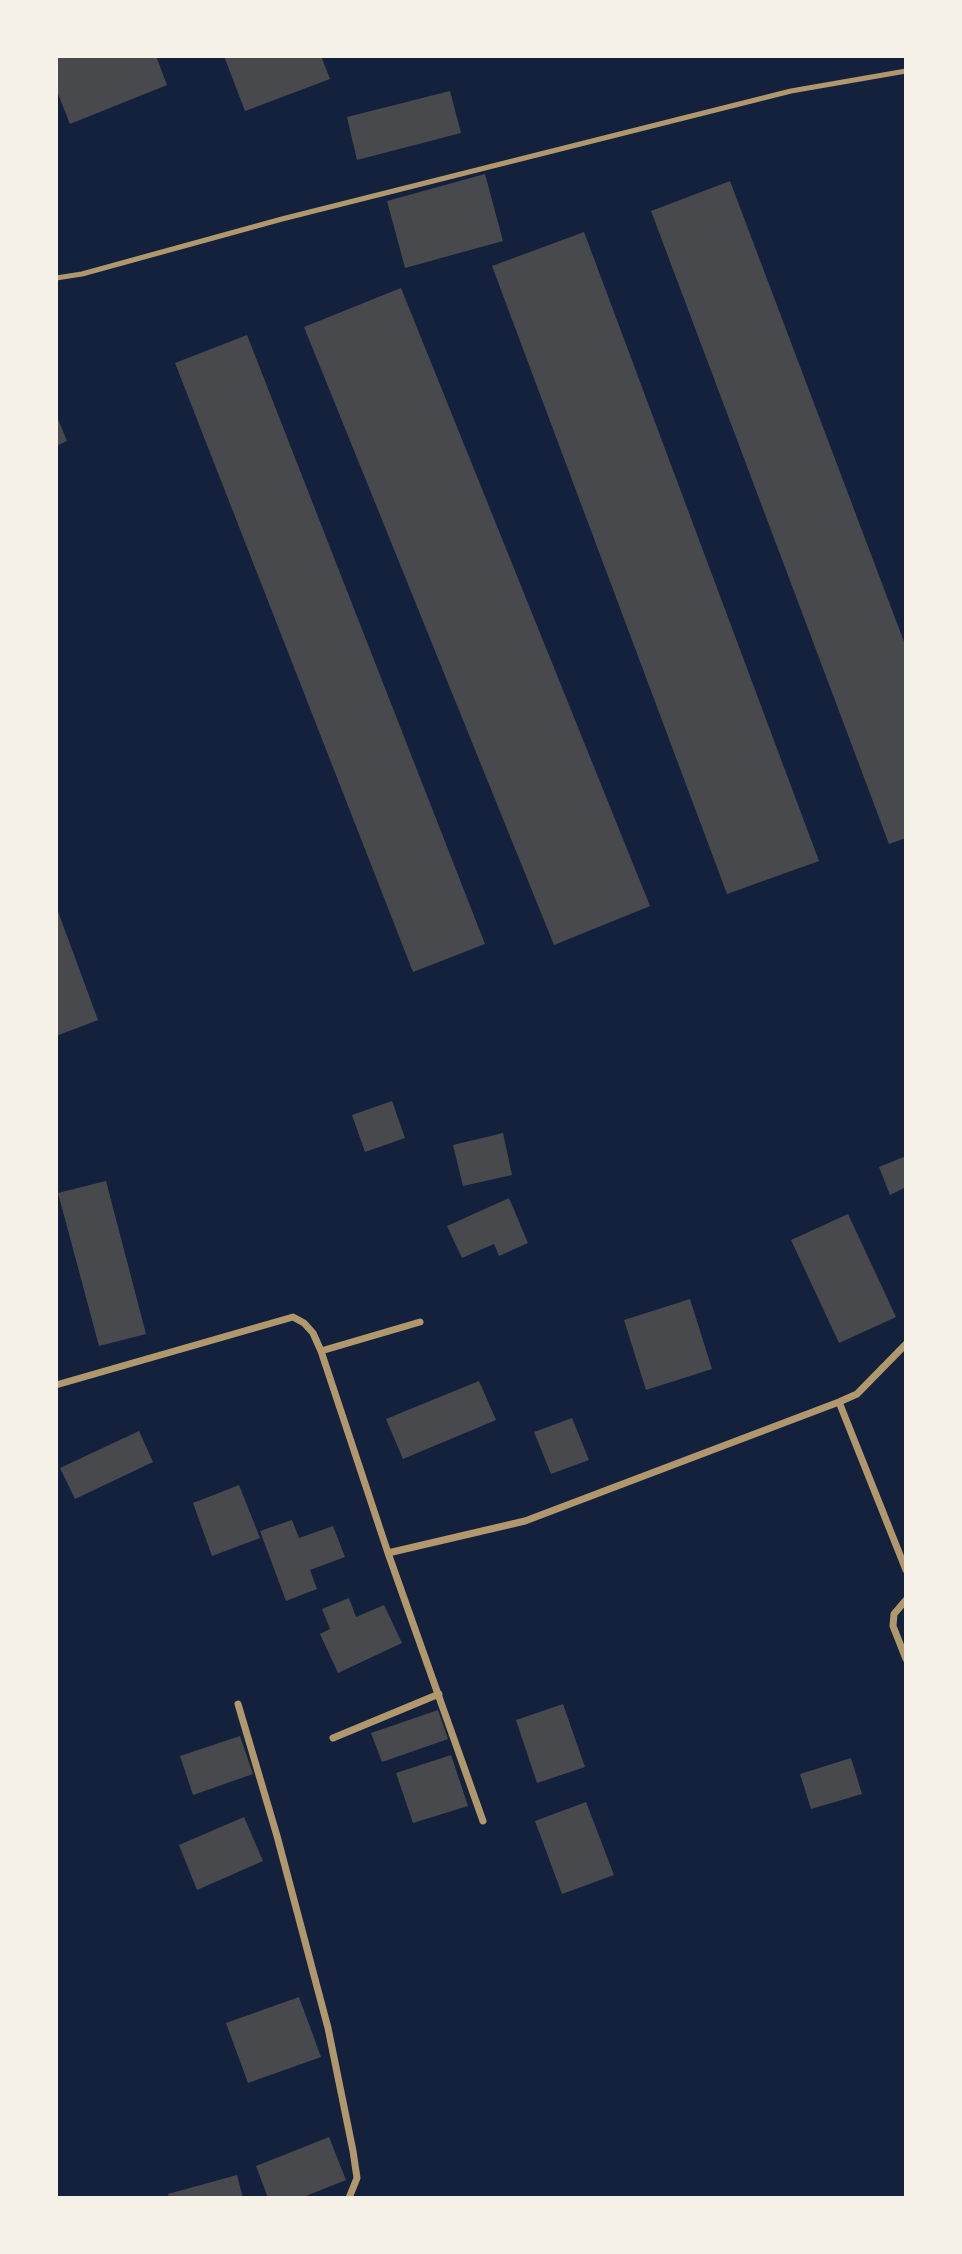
<!DOCTYPE html>
<style>
body{margin:0}
#map{position:relative;width:962px;height:2254px;overflow:hidden;background:#14213d;font-family:"IBM Plex Sans",sans-serif}
canvas{display:block}
.frame{position:absolute;inset:0;border:58px solid #f6f1e7;pointer-events:none}
</style>
<div id="map">
<canvas width="962" height="2254"></canvas>
<div class="frame"></div>
</div>
<script>
const ctx = document.querySelector('canvas').getContext('2d');
ctx.lineJoin = 'round';
function fillPath(path, color) {
  ctx.fillStyle = color;
  ctx.fill(path, 'evenodd');
}
function poly(rows) {
  const path = new Path2D();
  for (const r of rows) {
    path.moveTo(r[0], r[1]);
    for (let i = 2; i < r.length; i += 2) path.lineTo(r[i], r[i + 1]);
  }
  return path;
}
function stroke(path, color, width, dash) {
  ctx.strokeStyle = color;
  ctx.lineWidth = width;
  ctx.lineCap = dash ? 'butt' : 'round';
  ctx.setLineDash(dash || []);
  ctx.stroke(path);
}
fillPath(poly([
 [56,56,156,56,167,85,70,124,56,89],
 [224,56,321,56,330,79,245,111],
 [450,91,461,133,357,160,347,117],
 [485,174,503,241,405,268,387,201],
 [730,181,906,647,906,838,889,844,651,211],
 [584,232,819,861,727,894,492,266],
 [401,288,650,906,554,945,304,327],
 [247,335,485,944,413,972,175,363],
 [56,414,67,441,56,446],
 [56,906,98,1020,56,1036],
 [392,1101,405,1138,365,1152,352,1115],
 [503,1133,512,1175,463,1186,453,1145],
 [906,1156,906,1187,890,1195,879,1167],
 [106,1181,146,1334,99,1346,58,1193],
 [509,1198,528,1243,499,1256,494,1244,462,1258,447,1226],
 [848,1214,896,1317,839,1343,791,1240],
 [690,1299,712,1369,646,1390,624,1320],
 [479,1381,496,1420,403,1459,386,1419],
 [572,1418,589,1460,551,1474,534,1432],
 [139,1431,153,1462,75,1499,60,1468],
 [239,1485,260,1538,212,1556,193,1503],
 [292,1520,299,1538,333,1526,345,1557,310,1570,317,1589,286,1601,260,1531],
 [349,1598,356,1617,384,1605,402,1643,338,1673,320,1634,330,1629,322,1609],
 [563,1704,585,1767,537,1783,516,1720],
 [438,1710,448,1739,382,1762,371,1733],
 [240,1736,253,1774,193,1795,180,1756],
 [451,1755,468,1806,413,1823,396,1773],
 [851,1758,862,1794,811,1809,800,1774],
 [586,1802,614,1875,562,1894,535,1821],
 [244,1817,263,1861,197,1890,179,1845],
 [299,1997,321,2057,248,2083,226,2023],
 [329,2137,346,2180,301,2198,268,2198,256,2166],
 [237,2175,243,2198,169,2198,168,2194]
]), '#48494c');
stroke(poly([
 [56,278,82,274,282,219,791,91,906,71]
]), '#b1986c', 5);
stroke(poly([
 [321,1351,420,1322],
 [56,1385,293,1317,304,1323,313,1333,321,1351,388,1553,525,1521,839,1402,857,1394,906,1344],
 [839,1402,906,1570],
 [388,1553,483,1821],
 [906,1600,894,1614,893,1626,906,1659],
 [238,1704,277,1836,328,2028,353,2151,357,2178,349,2198],
 [333,1738,439,1694]
]), '#b1986c', 7);
</script>
